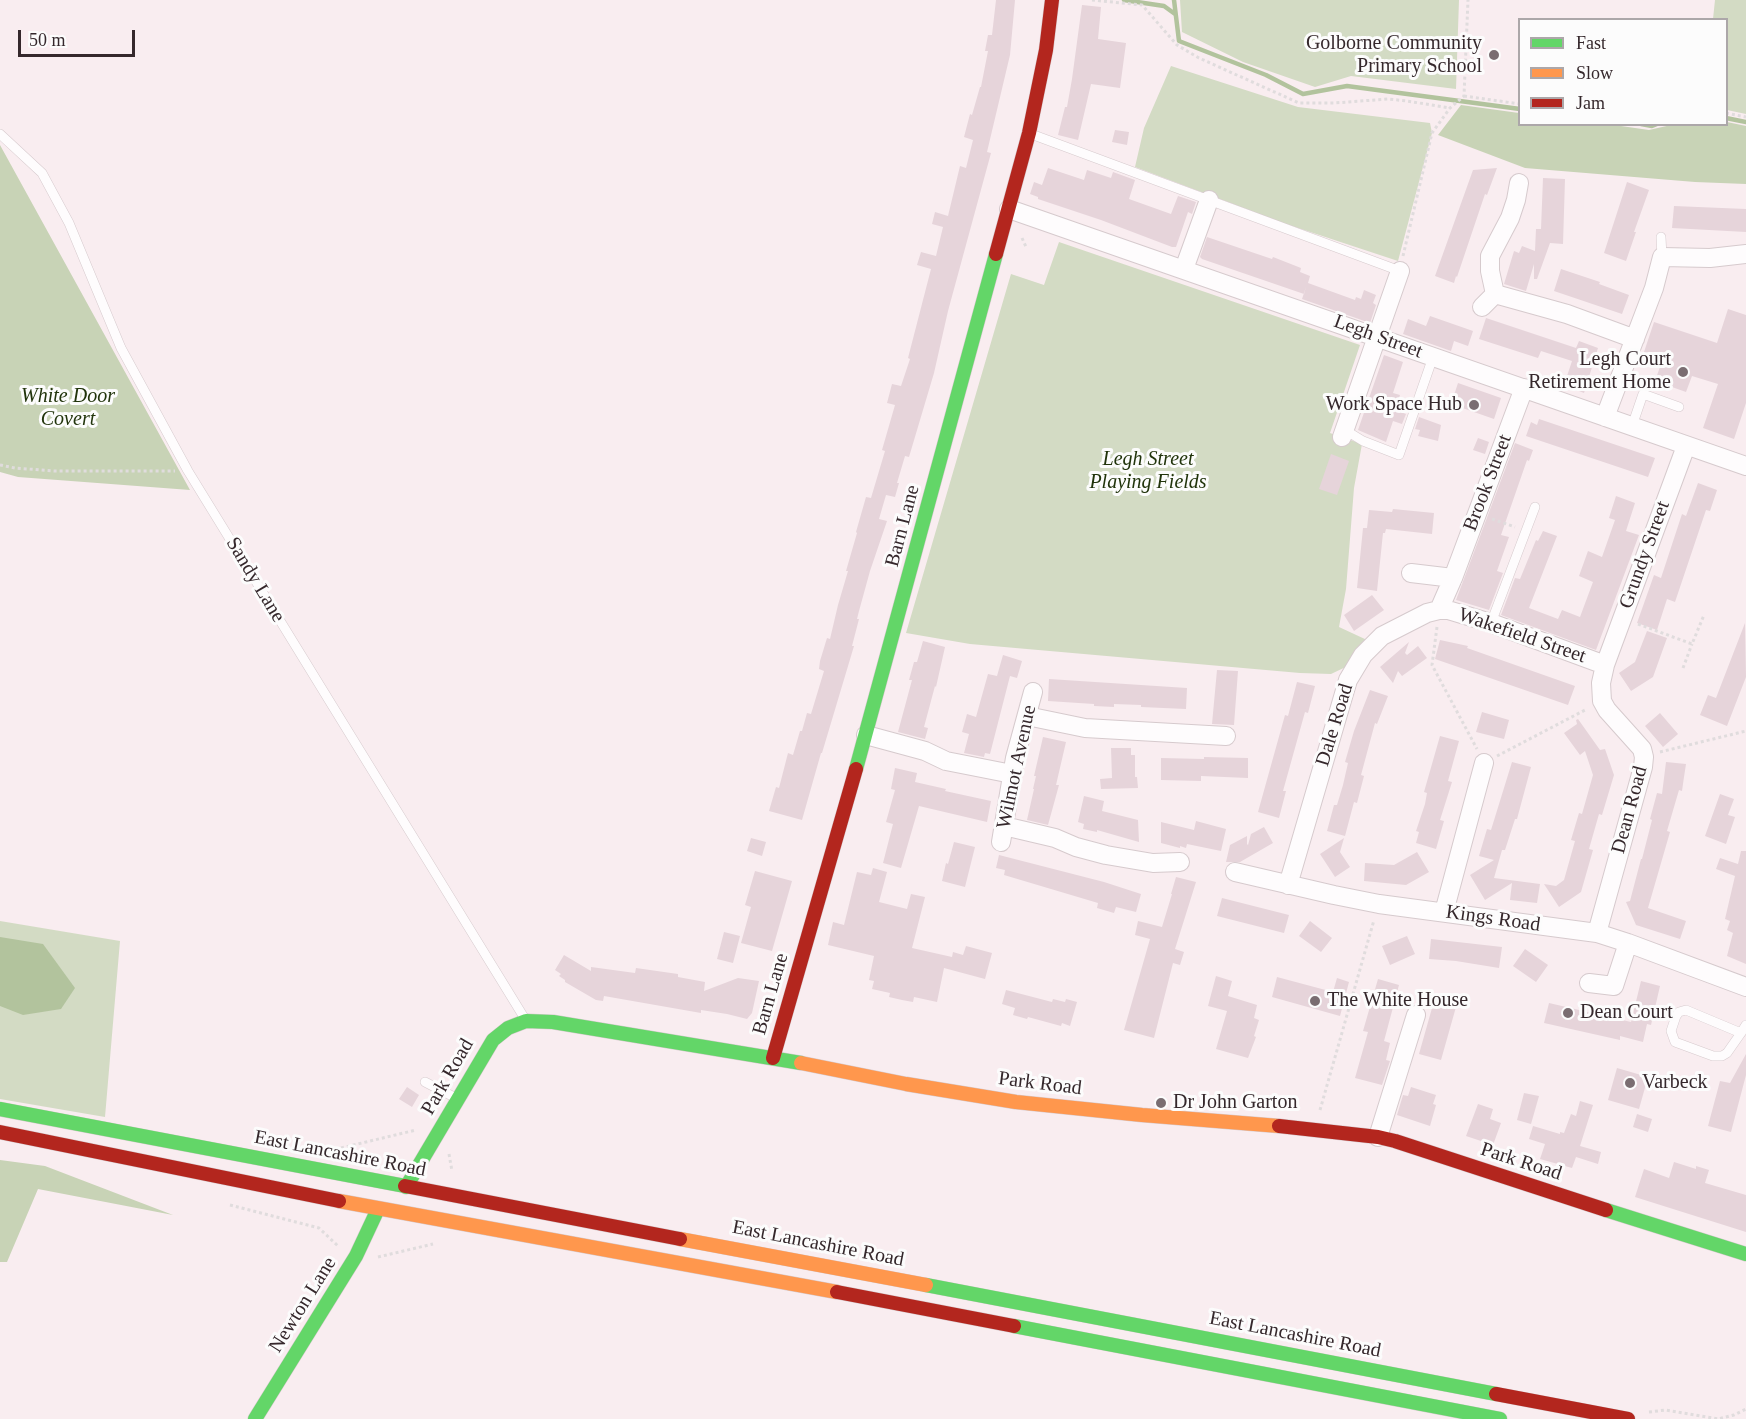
<!DOCTYPE html>
<html>
<head>
<meta charset="utf-8">
<style>
  body { margin:0 }
  #map { position:relative; width:1746px; height:1419px; overflow:hidden; background:#f9edf0; font-family:Georgia,serif }
  canvas { display:block }
  .legend { position:absolute; left:1518px; top:18px; width:210px; height:108px; box-sizing:border-box; background:#fcfcfc; border:2px solid #aca7a9; margin:0; padding:8px 10px; list-style:none; font-size:18px; color:#35282c }
  .legend li { display:flex; align-items:center; gap:12px; height:30px }
  .legend b { width:30px; border:2px solid #aca7a9 }
  .scale { position:absolute; left:18px; top:30px; width:117px; height:27px; box-sizing:border-box; border:3px solid #35282c; border-top:0; padding-left:8px; font-size:18px; line-height:21px; white-space:nowrap; color:#35282c; -webkit-text-stroke:4px #fcfcfc; paint-order:stroke }
</style>
</head>
<body>
<div id="map">
<canvas width="1746" height="1419"></canvas>
<ul class="legend">
<li><b style="height:8px;background:#63d668"></b>Fast</li>
<li><b style="height:8px;background:#ff974d"></b>Slow</li>
<li><b style="height:8px;background:#b3261e"></b>Jam</li>
</ul>
<div class="scale">50 m</div>
</div>
<script>
const c = document.querySelector('canvas').getContext('2d');
c.lineJoin = 'round';
function paint(path, color) { c.fillStyle = color; c.fill(path, 'evenodd'); }
const toPath = rows => new Path2D(rows.map(r => 'M' + r).join(''));
function strokePath(path, color, width, dash) { c.strokeStyle = color; c.lineWidth = width; c.lineCap = dash ? 'butt' : 'round'; c.setLineDash(dash || []); c.stroke(path); }
function drawText(font, color, halo, rows, align = 'center') {
  c.font = font + ' Georgia,serif'; c.lineWidth = 6; c.setLineDash([]); c.textBaseline = 'middle'; c.strokeStyle = halo; c.fillStyle = color; for (const [text, x, y, turn = 0] of rows) {
    c.save(); c.translate(x, y); c.rotate((+turn || 0) * Math.PI / 180); c.textAlign = isNaN(turn) ? turn : align; if (halo) c.strokeText(text, 0, 0); c.fillText(text, 0, 0); c.restore();
  }
}
paint(toPath([
  [1180,0,1459,0,1456,89,1351,76,1315,87,1243,62,1182,32],
  [1715,0,1746,0,1746,114,1727,110,1726,20,1713,19],
  [1171,66,1298,107,1430,123,1432,133,1398,261,1286,224,1135,167,1144,128],
  [1059,242,1360,345,1330,433,1362,444,1354,488,1346,589,1339,627,1367,640,1352,664,1331,674,1300,673,970,644,906,633,1011,274,1044,285],
  [0,921,120,941,105,1117,0,1099]
]), '#d3dbc4');
paint(toPath([
  [1461,105,1519,113,1520,124,1607,124,1649,130,1671,125,1726,124,1727,122,1746,126,1746,184,1695,182,1525,168,1438,135],
  [0,145,190,490,18,477,0,472],
  [0,1160,45,1166,173,1215,38,1189,7,1262,0,1262]
]), '#c8d3b6');
paint(toPath([
  [0,937,43,944,75,988,61,1009,23,1015,0,1006]
]), '#b2c39d');
strokePath(toPath([
  [1124,0,1164,6,1175,14],
  [1174,0,1179,41,1266,75,1303,94,1347,86,1520,109],
  [1726,118,1746,122],
  [1641,124,1652,126,1657,124]
]), '#b2c39d', 4.5);
paint(toPath([
  [996,0,1015,0,1010,55,987,152,991,153,948,311,934,373,909,457,905,456,897,483,899,483,895,497,886,495,879,519,887,521,870,571,859,611,857,619,859,619,852,646,854,646,822,753,821,753,802,820,769,811,776,787,779,788,788,753,793,755,800,731,802,731,807,713,811,714,824,671,819,669,820,661,827,638,830,639,838,605,848,571,846,571,857,533,856,532,866,497,871,498,885,451,882,450,895,405,887,403,892,384,901,386,910,359,908,358,931,269,917,265,921,252,936,256,943,227,932,224,935,212,948,216,960,166,966,168,973,140,964,137,970,114,972,115,980,87,981,87,988,51,985,51,988,35,992,35],
  [1082,5,1101,7,1098,39,1126,43,1120,88,1091,84,1078,140,1058,135,1065,107,1067,107,1072,79],
  [1115,130,1129,132,1127,145,1112,142],
  [1048,168,1084,180,1087,170,1111,178,1113,172,1135,180,1129,199,1171,214,1178,196,1196,202,1192,214,1188,212,1176,247,1172,247,1101,220,1038,199,1038,197,1030,194,1034,182,1042,185],
  [1497,168,1487,195,1485,194,1457,277,1456,276,1454,283,1435,276,1473,170],
  [1543,178,1565,179,1563,244,1550,243,1537,279,1534,279,1534,264,1526,291,1504,284,1514,251,1519,253,1522,246,1535,251,1536,229,1541,229],
  [1627,182,1649,190,1634,232,1636,232,1626,261,1604,253],
  [1674,206,1746,209,1746,232,1672,228],
  [1207,237,1272,259,1273,257,1301,268,1300,272,1310,276,1308,283,1355,300,1356,297,1361,299,1364,290,1376,295,1373,303,1376,305,1370,323,1302,299,1306,287,1304,294,1202,259,1200,257],
  [1561,269,1600,282,1599,284,1629,295,1622,314,1554,291],
  [1728,309,1746,315,1746,403,1734,439,1703,428,1718,384,1692,376,1686,392,1655,381,1661,364,1642,358,1654,322,1717,343],
  [1430,316,1473,331,1468,346,1454,341,1451,351,1403,334,1408,319,1426,326],
  [1486,318,1576,348,1579,341,1598,348,1584,393,1564,385,1572,361,1541,351,1538,358,1479,339],
  [1384,355,1403,362,1393,393,1400,395,1395,410,1406,414,1402,424,1393,421,1386,442,1358,430],
  [1458,383,1501,398,1494,419,1451,404],
  [1419,417,1441,425,1438,441,1418,436,1420,430,1415,429],
  [1539,419,1655,458,1648,477,1526,436,1531,422,1537,425],
  [1478,438,1489,442,1485,454,1473,450],
  [1515,443,1533,450,1529,461,1527,460,1501,535,1509,537,1497,571,1503,573,1489,610,1456,600],
  [1331,454,1349,461,1337,495,1319,489],
  [1698,483,1717,490,1710,511,1706,510,1675,602,1667,599,1657,630,1637,623,1654,575,1661,578,1682,514,1686,516],
  [1616,496,1635,503,1626,531,1639,535,1596,650,1501,615,1515,578,1520,579,1536,540,1538,541,1543,531,1557,536,1529,608,1558,619,1562,610,1580,617,1593,582,1579,576,1588,551,1602,557,1615,520,1609,518],
  [1393,509,1434,513,1432,534,1386,529,1385,533,1383,533,1377,591,1357,588,1363,528,1367,528,1369,510,1392,512],
  [1372,595,1384,610,1354,631,1344,615],
  [1745,623,1746,677,1727,726,1700,715,1708,695,1716,698],
  [1647,631,1667,638,1653,677,1631,691,1619,673,1635,662],
  [1440,640,1468,646,1467,648,1575,686,1568,705,1435,659],
  [923,641,945,647,936,687,935,686,924,727,928,728,925,739,898,732,912,680,909,680,914,662,917,662],
  [1409,642,1405,653,1407,655,1418,646,1427,658,1402,676,1398,671,1393,683,1380,667],
  [1003,655,1022,661,1017,678,1010,676,990,754,985,753,984,757,964,753,969,734,962,732,967,714,976,717,988,674,997,676],
  [1217,670,1238,671,1234,725,1212,724],
  [1049,679,1187,688,1186,709,1141,707,1141,705,1114,704,1114,707,1094,706,1094,704,1048,701],
  [1297,682,1315,686,1308,713,1305,712,1283,791,1286,791,1279,818,1258,812,1285,715,1288,716],
  [1370,690,1388,696,1377,724,1375,723,1361,775,1364,776,1357,803,1354,802,1345,836,1327,831,1334,805,1337,805,1343,785,1348,763,1345,762,1354,731],
  [1482,712,1509,720,1504,739,1476,732],
  [1660,713,1678,734,1663,747,1645,726],
  [1578,719,1600,750,1605,749,1614,775,1602,815,1599,814,1589,849,1593,850,1581,892,1559,907,1544,884,1556,886,1564,880,1575,841,1571,840,1579,813,1582,814,1593,775,1585,751,1580,755,1564,733,1577,724,1576,720],
  [1440,736,1459,741,1448,781,1452,782,1440,820,1444,821,1436,849,1416,843,1419,832,1416,831,1425,804,1427,793,1424,792],
  [1043,737,1066,742,1056,785,1059,785,1048,825,1027,820,1034,789,1033,789,1036,776,1034,776],
  [1111,748,1131,748,1131,755,1135,755,1135,777,1137,777,1138,788,1101,789,1100,779,1112,778],
  [1204,757,1248,758,1248,778,1201,776,1201,781,1161,780,1161,758,1204,759],
  [1512,762,1531,767,1517,819,1515,819,1505,850,1502,850,1494,878,1540,884,1537,903,1510,900,1512,883,1485,900,1470,875,1494,860,1479,856,1487,829,1491,830],
  [1666,762,1686,764,1684,777,1682,791,1679,790,1667,831,1670,832,1648,908,1686,921,1680,939,1636,925,1626,902,1630,901,1641,859,1642,859,1652,820,1650,819,1657,793,1662,794],
  [895,768,917,773,915,782,946,789,945,791,991,801,987,822,919,806,901,868,883,863,893,824,886,822,895,790,891,789],
  [1720,794,1734,799,1728,815,1735,817,1726,844,1705,836],
  [1084,796,1104,801,1102,811,1138,820,1139,842,1097,830,1097,832,1083,829,1084,824,1078,822],
  [1196,821,1226,829,1221,851,1187,844,1186,848,1180,846,1180,848,1161,843,1161,822,1194,830],
  [1264,827,1273,843,1240,862,1226,862,1230,845,1247,836,1247,844,1248,845,1251,834],
  [751,838,766,842,762,856,747,851],
  [1344,838,1340,852,1350,867,1335,877,1320,854],
  [954,842,975,847,965,887,942,881,946,863,948,864],
  [1741,851,1746,851,1746,964,1727,956,1733,933,1727,930,1730,921,1725,919,1735,876,1716,869,1720,858,1738,864],
  [1417,852,1429,872,1406,885,1364,881,1365,863,1394,865],
  [999,855,1104,882,1141,894,1136,912,1116,907,1114,913,1097,908,1098,903,1004,875,1005,870,996,868],
  [873,868,887,872,879,902,907,909,911,894,925,897,912,948,952,957,953,952,963,955,966,946,992,953,985,979,944,968,937,1002,914,997,913,1002,902,1000,889,997,890,993,872,989,874,981,869,980,874,956,828,945,833,922,844,925,857,872,871,875],
  [755,871,792,881,772,951,741,943,751,907,745,905],
  [1176,877,1196,882,1175,949,1184,952,1180,965,1173,963,1154,1038,1124,1030,1150,939,1135,935,1138,921,1162,927,1172,894,1171,894],
  [1222,898,1289,915,1284,933,1217,916],
  [1310,921,1332,938,1321,952,1299,936],
  [724,932,740,936,733,963,717,959],
  [1407,936,1415,954,1390,965,1382,946],
  [1431,939,1502,947,1499,968,1456,961,1429,959],
  [1525,949,1548,965,1536,982,1513,966],
  [564,955,591,971,591,967,635,973,636,968,678,974,678,977,705,982,704,991,738,978,759,981,752,1013,747,1019,727,1014,701,1010,701,1013,604,996,603,1001,596,1000,565,982,565,980,559,976,561,974,555,970],
  [1216,976,1232,981,1228,996,1257,1005,1254,1018,1259,1020,1254,1036,1256,1037,1248,1058,1216,1049,1227,1011,1208,1006],
  [1277,977,1333,992,1337,978,1349,982,1340,1016,1272,997],
  [1378,979,1399,985,1384,1041,1390,1043,1386,1060,1390,1061,1382,1085,1355,1078,1368,1032,1363,1031],
  [1641,981,1660,986,1651,1025,1647,1024,1643,1042,1620,1036,1620,1040,1544,1023,1549,1003,1631,1022],
  [1006,990,1052,1002,1053,999,1065,1002,1066,999,1077,1002,1070,1026,1062,1023,1061,1026,1028,1017,1027,1019,1013,1015,1015,1008,1002,1004],
  [1434,1001,1456,1007,1441,1060,1419,1054],
  [1746,1054,1746,1075,1731,1132,1708,1126,1720,1081,1730,1083],
  [1617,1068,1648,1077,1639,1109,1608,1100],
  [407,1087,419,1095,412,1107,399,1099],
  [1411,1087,1436,1095,1433,1104,1436,1105,1430,1126,1397,1115,1403,1095,1408,1096],
  [1524,1093,1539,1096,1531,1124,1517,1120],
  [1580,1101,1593,1105,1580,1146,1601,1152,1598,1164,1576,1157,1572,1168,1540,1159,1545,1144,1529,1139,1533,1126,1560,1134,1560,1132,1564,1133,1571,1114,1576,1116],
  [1478,1104,1493,1109,1490,1119,1501,1123,1493,1145,1466,1136],
  [1637,1114,1652,1119,1648,1132,1633,1127],
  [1674,1162,1696,1169,1696,1166,1709,1170,1705,1183,1746,1195,1746,1232,1635,1197,1644,1169,1669,1178]
]), '#e6d4da');
const lane = toPath([
  [0,134,42,173,69,223,121,348,188,471,525,1019],
  [1031,134,1400,271],
  [1661,237,1662,257],
  [1632,426,1643,394,1679,407],
  [1345,430,1363,441,1399,455,1433,357],
  [1491,623,1535,507],
  [1741,1033,1686,1010,1679,1012,1676,1016,1671,1031,1675,1042,1713,1056,1722,1056,1727,1053,1741,1033,1746,1025],
  [425,1082,456,1098]
]);
const street = toPath([
  [1519,183,1516,200,1510,218,1490,256,1490,271,1495,294,1567,314,1635,339],
  [1009,209,1746,466],
  [1184,269,1209,200],
  [1482,307,1495,294],
  [1605,417,1654,288,1662,257,1710,258,1746,254],
  [1342,437,1400,271],
  [1411,573,1453,578],
  [1439,610,1453,578,1524,388],
  [1027,716,1085,728,1226,736],
  [866,735,925,751,946,761,1012,774],
  [1004,826,1055,838,1076,847,1106,855,1153,863,1180,862],
  [1001,842,1015,758,1033,692],
  [1235,872,1334,895,1379,904,1597,933,1628,943,1746,987],
  [1288,885,1348,680,1363,655,1382,636,1427,613,1439,610,1448,610,1491,623,1605,665],
  [1444,912,1484,763],
  [1597,933,1643,767,1644,757,1642,749,1607,710,1602,701,1601,683,1605,665,1686,446],
  [1589,983,1614,986,1628,943],
  [1378,1137,1416,1015]
]);
const fast = toPath([
  [856,769,996,254],
  [0,1109,405,1186],
  [406,1187,493,1040,508,1028,526,1021,553,1022,801,1063],
  [1606,1210,1746,1254],
  [926,1285,1496,1394],
  [1014,1326,1500,1419],
  [255,1419,356,1256,378,1209]
]);
const slow = toPath([
  [801,1063,906,1084,1016,1102,1142,1115,1279,1126],
  [339,1201,837,1292],
  [680,1239,926,1285]
]);
const jam = toPath([
  [996,254,1029,133,1046,50,1052,0],
  [773,1058,856,769],
  [1279,1126,1378,1137,1395,1141,1606,1210],
  [0,1132,339,1201],
  [405,1186,680,1239],
  [837,1292,1014,1326],
  [1496,1394,1628,1419]
]);
strokePath(lane, '#d6cacd', 10);
strokePath(street, '#d6cacd', 20);
strokePath(fast, '#d6cacd', 15);
strokePath(slow, '#d6cacd', 15);
strokePath(jam, '#d6cacd', 15);
strokePath(toPath([
  [1092,0,1142,5,1177,45,1199,58,1299,103,1334,103,1388,99,1407,101,1450,108],
  [1464,96,1520,104],
  [1726,113,1746,117],
  [1022,238,1026,247],
  [1403,256,1432,133,1450,108,1464,96,1468,0],
  [0,465,15,468,54,471,175,471],
  [1492,519,1515,527],
  [1638,624,1692,644,1704,615],
  [1437,627,1432,665,1477,749],
  [1683,668,1692,644],
  [1660,752,1746,731],
  [1497,756,1587,709],
  [1320,1110,1374,920],
  [341,1148,416,1130],
  [449,1154,452,1171],
  [230,1205,319,1228,339,1247],
  [378,1257,433,1244],
  [1649,1412,1666,1410,1718,1419,1734,1415,1746,1409]
]), '#e0dcdd', 3, [3, 3]);
strokePath(lane, '#fefcfd', 9);
strokePath(street, '#fefcfd', 18);
strokePath(fast, '#63d668', 14);
strokePath(slow, '#ff974d', 14);
strokePath(jam, '#b3261e', 14);
for (const [x, y, r, color] of [
  [1494,55,6,"#7a6d71"],
  [1683,372,6,"#7a6d71"],
  [1474,405,6,"#7a6d71"],
  [1315,1001,6,"#7a6d71"],
  [1568,1013,6,"#7a6d71"],
  [1630,1083,6,"#7a6d71"],
  [1161,1103,6,"#7a6d71"]
]) { const dot = new Path2D(); dot.arc(x, y, r, 0, 2 * Math.PI); c.fillStyle = color; c.fill(dot); strokePath(dot, '#fcfcfc', 2); }
drawText('20px', '#35282c', '#fcfcfc', [
  ["Golborne Community",1482,44,"right"],
  ["Primary School",1482,67,"right"],
  ["Legh Court",1671,360,"right"],
  ["Retirement Home",1671,383,"right"],
  ["Work Space Hub",1462,405,"right"],
  ["The White House",1327,1001],
  ["Dean Court",1580,1013],
  ["Varbeck",1642,1083],
  ["Dr John Garton",1173,1103]
], 'left');
drawText('20px', '#35282c', '#fcfcfc', [
  ["Legh Street",1378,337,20],
  ["Brook Street",1488,483,-69],
  ["Barn Lane",903,526,-75],
  ["Grundy Street",1645,555,-70],
  ["Sandy Lane",255,580,59],
  ["Wakefield Street",1522,636,19],
  ["Dale Road",1335,725,-73],
  ["Wilmot Avenue",1017,767,-78],
  ["Dean Road",1630,810,-75],
  ["Kings Road",1493,919,8],
  ["Barn Lane",771,994,-74],
  ["Park Road",448,1077,-60],
  ["Park Road",1040,1084,7],
  ["East Lancashire Road",340,1154,11],
  ["Park Road",1521,1162,18],
  ["East Lancashire Road",818,1244,11],
  ["Newton Lane",303,1305,-58],
  ["East Lancashire Road",1295,1335,11]
]);
drawText('italic 20px', '#21340b', '#fcfcfc', [
  ["White Door",68,397],
  ["Covert",68,420],
  ["Legh Street",1148,460],
  ["Playing Fields",1148,483]
]);
</script>
</body>
</html>
